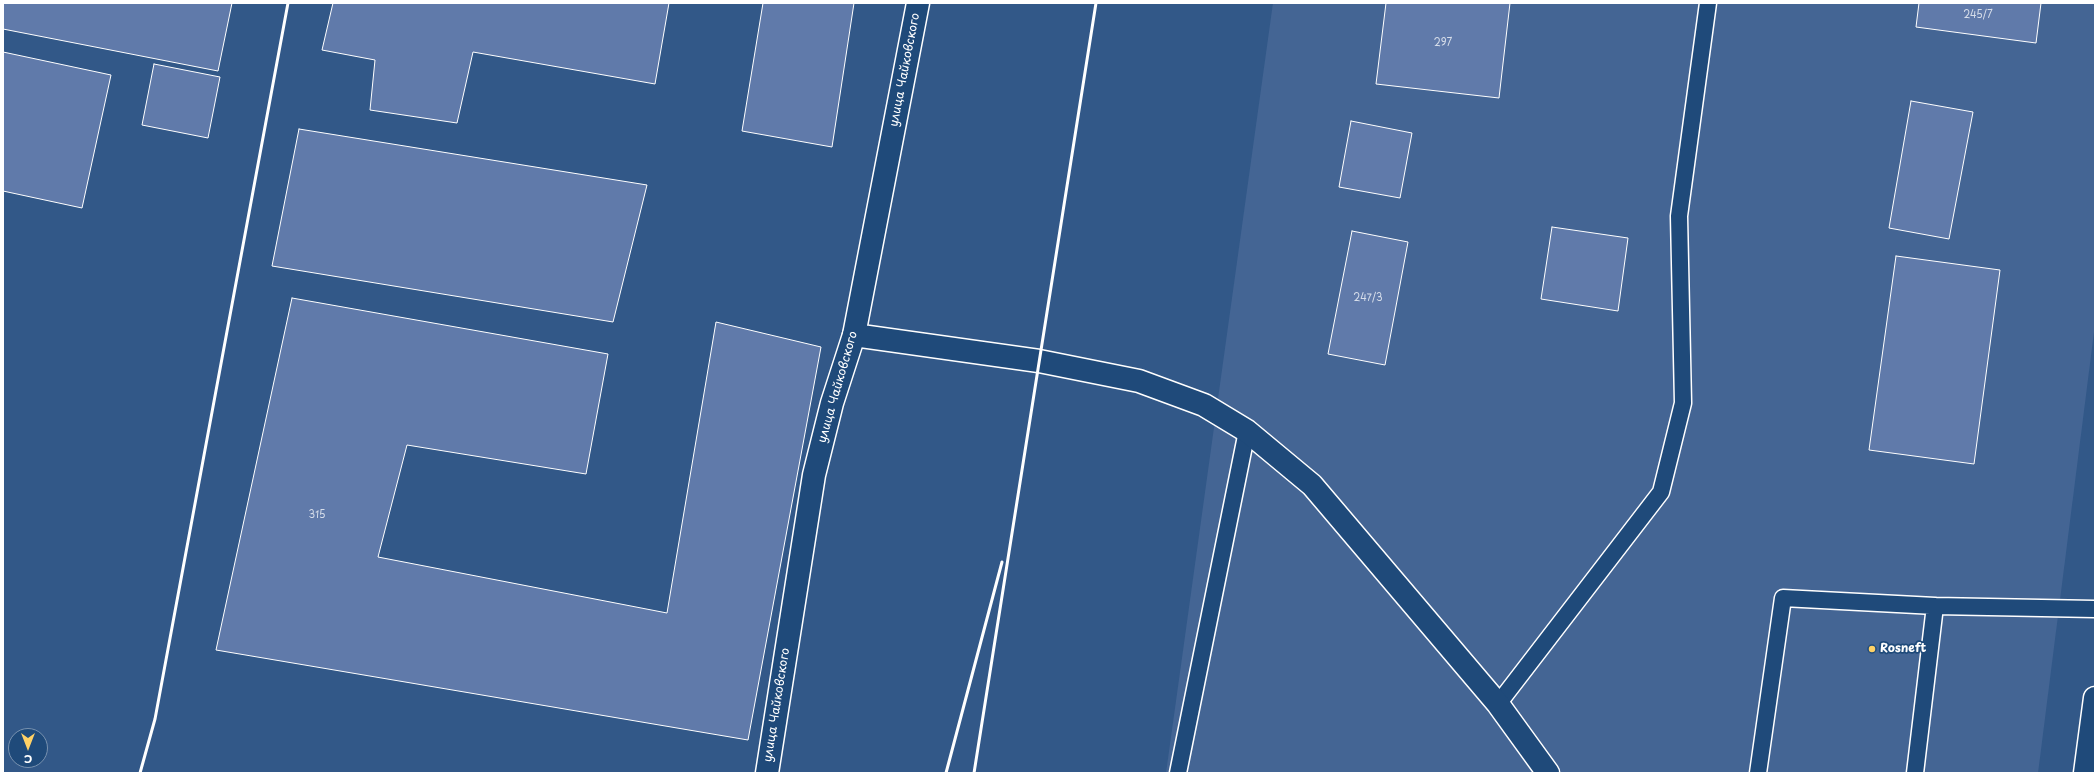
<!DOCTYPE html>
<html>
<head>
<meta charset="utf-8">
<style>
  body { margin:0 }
  #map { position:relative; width:2098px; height:776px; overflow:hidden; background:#325888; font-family:"Playpen Sans",sans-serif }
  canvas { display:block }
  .frame { position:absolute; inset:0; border:4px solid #fff; pointer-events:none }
  .north { position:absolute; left:8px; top:728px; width:40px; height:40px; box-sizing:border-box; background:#1f4a7a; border:1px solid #7992af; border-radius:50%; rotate:180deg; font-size:11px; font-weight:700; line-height:16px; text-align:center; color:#fff }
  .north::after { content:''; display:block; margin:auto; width:14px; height:18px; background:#ffd166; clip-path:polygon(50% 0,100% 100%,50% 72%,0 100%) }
</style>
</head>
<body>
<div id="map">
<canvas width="2098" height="776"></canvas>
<div class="frame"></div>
<div class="north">С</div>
</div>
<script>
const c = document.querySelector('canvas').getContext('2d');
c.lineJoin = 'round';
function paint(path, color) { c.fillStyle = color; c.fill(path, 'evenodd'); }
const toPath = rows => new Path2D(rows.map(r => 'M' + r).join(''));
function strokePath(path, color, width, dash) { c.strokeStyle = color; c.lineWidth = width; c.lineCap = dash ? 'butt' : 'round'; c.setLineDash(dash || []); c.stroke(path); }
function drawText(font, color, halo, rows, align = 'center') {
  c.font = font + ' "Playpen Sans",sans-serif'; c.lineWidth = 3.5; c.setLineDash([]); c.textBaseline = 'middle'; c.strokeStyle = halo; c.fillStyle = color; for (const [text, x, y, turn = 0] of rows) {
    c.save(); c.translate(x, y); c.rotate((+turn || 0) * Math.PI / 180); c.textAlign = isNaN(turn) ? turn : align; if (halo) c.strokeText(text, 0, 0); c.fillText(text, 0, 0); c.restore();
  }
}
paint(toPath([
  [1273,3,2095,3,2095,324,2038,773,1166,773]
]), '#446594');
const building = toPath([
  [3,3,232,3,218,71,3,29,3,3],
  [333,3,669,3,655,84,473,52,457,123,370,110,375,60,322,50,333,3],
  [763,3,854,3,832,147,742,131,763,3],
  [1386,3,1510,3,1499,98,1376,84,1386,3],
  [1919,3,2041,3,2036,43,1916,27,1919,3],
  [3,52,111,75,82,208,3,191,3,52],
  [154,64,220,77,208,138,142,125,154,64],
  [1911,101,1973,112,1949,239,1889,228,1911,101],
  [1351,121,1412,133,1400,198,1339,187,1351,121],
  [299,129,647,185,613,322,272,266,299,129],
  [1552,227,1628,238,1618,311,1541,299,1552,227],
  [1352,231,1408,242,1385,365,1328,354,1352,231],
  [1896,256,2000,270,1974,464,1869,450,1896,256],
  [292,298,608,354,586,474,407,445,378,557,667,613,716,322,821,347,748,740,216,650,292,298]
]);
paint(building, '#607aaa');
strokePath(building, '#fff', 1);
const lane = toPath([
  [1498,704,1661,492,1683,403,1679,216,1708,3],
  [1178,773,1247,431],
  [1758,773,1783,598,1935,606,2095,609],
  [1915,773,1935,606]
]);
const street = toPath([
  [767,773,814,475,832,403,854,335]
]);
const secondary = toPath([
  [918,3,854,335,1039,361,1139,381,1204,405,1247,431,1312,485,1498,704,1548,773],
  [2085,773,2095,698]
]);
strokePath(lane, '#fff', 19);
strokePath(street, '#fff', 25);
strokePath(secondary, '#fff', 25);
strokePath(lane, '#1f4a7a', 16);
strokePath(street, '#1f4a7a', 22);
strokePath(secondary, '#1f4a7a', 22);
strokePath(toPath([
  [140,773,155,719,288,3],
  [946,773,1002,562],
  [974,773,1096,3]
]), '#fff', 3);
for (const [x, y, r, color] of [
  [1872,649,4,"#ffd166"]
]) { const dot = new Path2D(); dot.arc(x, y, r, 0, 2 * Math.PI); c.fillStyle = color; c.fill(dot); strokePath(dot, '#1f4a7a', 1.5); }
drawText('10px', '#d7deea', null, [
  ["245/7",1978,15],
  ["297",1443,43],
  ["247/3",1368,298],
  ["315",317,515]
]);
drawText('12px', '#fff', '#1f4a7a', [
  ["улица Чайковского",905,70,-79],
  ["улица Чайковского",838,387,-74],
  ["улица Чайковского",777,705,-81]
]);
drawText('bold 12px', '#fff', '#1f4a7a', [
  ["Rosneft",1880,649]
], 'left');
</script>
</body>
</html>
